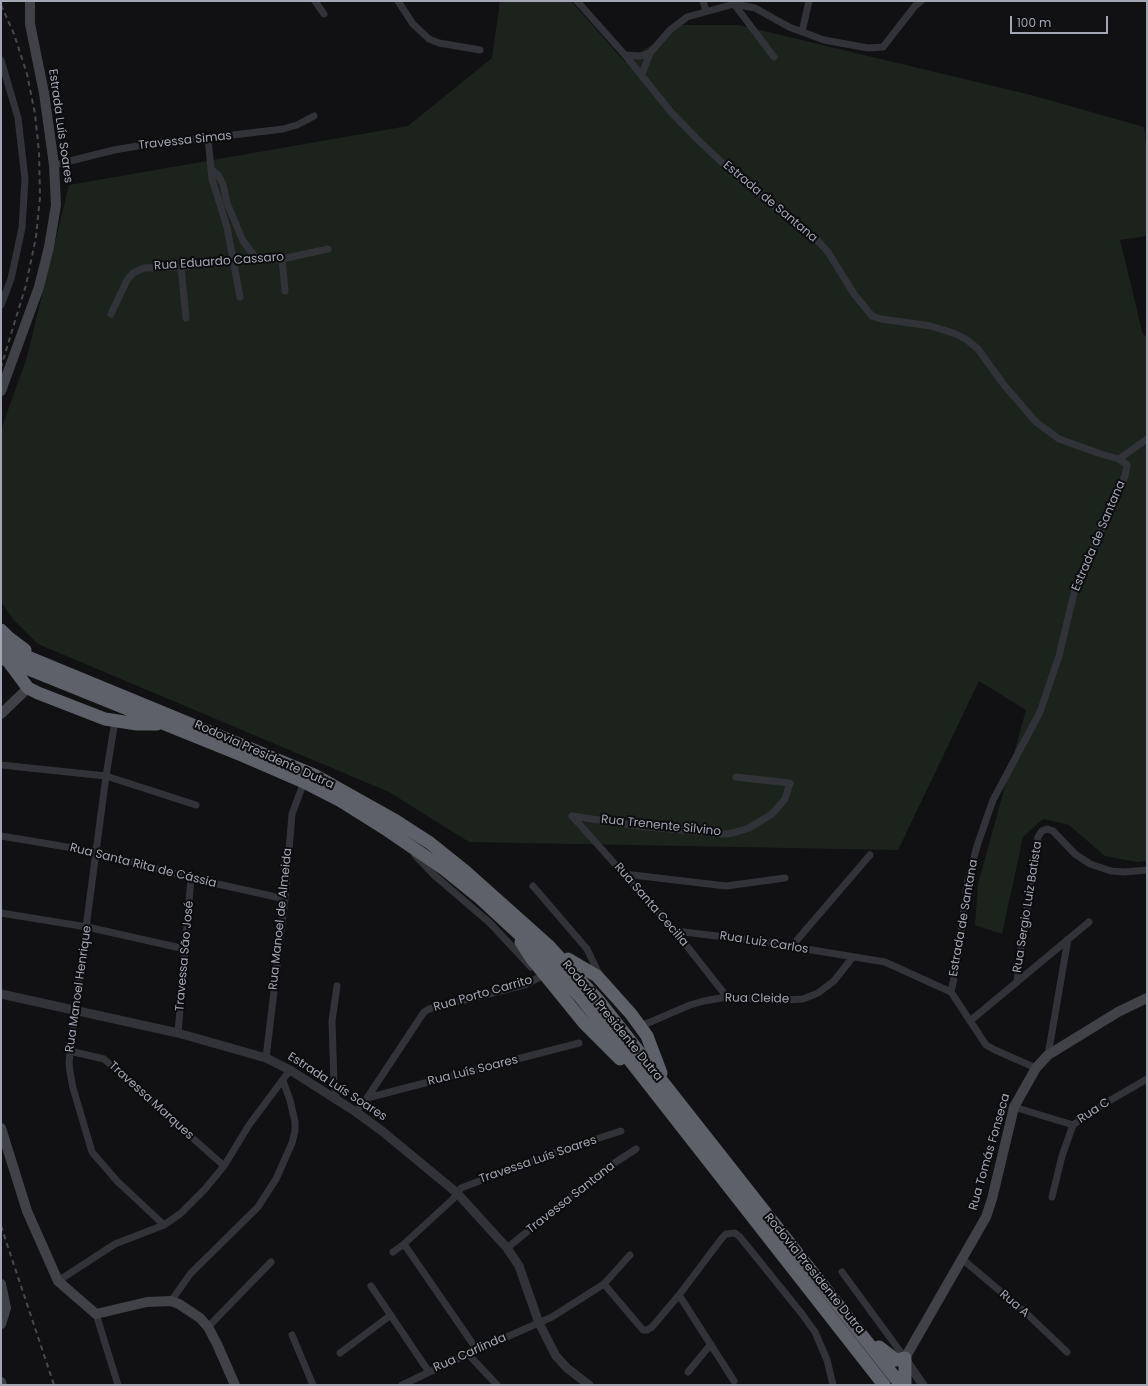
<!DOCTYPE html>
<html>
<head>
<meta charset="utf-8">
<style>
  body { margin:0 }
  #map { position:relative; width:1148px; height:1386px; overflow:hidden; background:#111113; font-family:Poppins,sans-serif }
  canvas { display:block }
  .frame { position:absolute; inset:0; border:2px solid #a3a7b4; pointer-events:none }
  .scale { position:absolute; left:1010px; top:16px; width:98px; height:18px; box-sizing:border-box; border:2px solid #a3a7b4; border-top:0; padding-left:5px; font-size:12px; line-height:14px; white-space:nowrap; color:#a3a7b4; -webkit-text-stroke:3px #0c0c0e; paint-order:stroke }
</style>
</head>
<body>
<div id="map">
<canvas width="1148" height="1386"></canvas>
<div class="frame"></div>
<div class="scale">100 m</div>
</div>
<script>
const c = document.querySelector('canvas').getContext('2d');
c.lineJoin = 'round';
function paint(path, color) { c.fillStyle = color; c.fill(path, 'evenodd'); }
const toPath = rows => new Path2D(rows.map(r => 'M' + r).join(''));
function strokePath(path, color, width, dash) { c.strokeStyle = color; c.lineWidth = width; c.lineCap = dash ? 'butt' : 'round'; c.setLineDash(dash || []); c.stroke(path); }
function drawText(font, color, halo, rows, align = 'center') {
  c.font = font + ' Poppins,sans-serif'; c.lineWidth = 4; c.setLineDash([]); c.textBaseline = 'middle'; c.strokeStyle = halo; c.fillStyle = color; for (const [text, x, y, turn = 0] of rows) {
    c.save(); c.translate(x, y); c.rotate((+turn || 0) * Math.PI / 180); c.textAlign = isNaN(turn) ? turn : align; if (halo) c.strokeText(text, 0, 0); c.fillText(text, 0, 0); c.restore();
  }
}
paint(toPath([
  [500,1,571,1,625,62,682,25,739,25,1031,95,1144,127,1147,151,1147,236,1120,240,1143,335,1147,336,1147,861,1137,862,1105,856,1069,825,1043,819,1023,837,1002,934,975,925,978,884,1026,710,979,681,898,850,469,842,389,792,38,644,13,619,1,602,1,430,27,357,69,185,408,126,492,58]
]), '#1c231d');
strokePath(toPath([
  [315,1,324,14],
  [398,1,413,24,429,39,439,43,480,50],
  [577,1,625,55,671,112,698,140,732,172,816,239,828,252,854,294,872,316,881,319,931,326,956,334,967,340,978,349,1004,385,1036,422,1059,439,1101,454,1119,459,1127,465,1125,476,1075,589,1059,656,1040,712,993,800,977,846,967,884,957,964,951,992],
  [703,1,706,11],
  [734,4,774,57],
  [802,32,809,1],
  [625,55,640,56,650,53,670,30,687,17,734,4,755,8,789,27,824,40,868,48,883,47,915,6,921,1],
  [1,60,18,118,25,179,22,228,11,279,1,305],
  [642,74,650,53],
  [208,138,212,179,227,227,240,297],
  [54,165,114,150,161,142,208,138,283,129,297,125,314,116],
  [211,169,218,175,223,184,227,203,243,241,256,258],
  [282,259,285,291],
  [181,267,186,318],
  [111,314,127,280,133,273,144,268,181,267,232,260,282,259,328,249],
  [1119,459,1147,439],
  [115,721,106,776,75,1011,69,1062,70,1072,73,1088,92,1152,117,1181,164,1225],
  [1,765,106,776,196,805],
  [572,816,638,826,723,834,733,833,749,828,772,814,785,799,790,783,736,777],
  [572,816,675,931,727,997],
  [1,836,97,852,191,878,285,899],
  [415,855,434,875,490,923,531,967],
  [624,874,726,886,785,878],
  [533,886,587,949,600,976],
  [1,913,87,927,185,949],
  [675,931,751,940,885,962,951,992],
  [791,947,870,855],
  [1017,982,1023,928,1029,900,1035,850,1038,837,1042,831,1047,829,1053,831,1075,854,1090,864,1111,871,1125,872,1147,870],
  [951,992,986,1045,995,1050,1036,1068],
  [970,1021,1089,922],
  [641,1026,690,1005,704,1001,727,997,785,1000,803,999,818,993,834,981,852,958],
  [178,1033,191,878],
  [70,1051,104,1059,224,1166],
  [1048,1055,1068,939],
  [266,1058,285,899,292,814,304,782],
  [367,1098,579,1043],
  [337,1099,334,1084,332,1021,337,986],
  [1014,1107,1073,1125,1097,1108,1147,1079],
  [356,1112,367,1098,424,1012,429,1009,524,985,542,976],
  [1052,1197,1062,1156,1073,1125],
  [404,1244,477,1350],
  [507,1248,602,1171,636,1149],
  [393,1252,404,1244,453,1199,461,1188,559,1151,621,1131],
  [961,1258,1026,1313,1067,1352],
  [842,1272,905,1358],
  [58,1281,115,1244,164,1225,180,1214,205,1189,224,1166,249,1125,290,1070],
  [604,1284,643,1330,647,1330,652,1327,679,1295,722,1238,726,1234,735,1233,740,1237,802,1314,815,1332,827,1360,833,1385],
  [371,1286,429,1372],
  [679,1295,734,1381],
  [171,1301,191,1273,258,1207,276,1179,292,1143,295,1131,295,1122,290,1100,283,1081],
  [96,1314,118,1385],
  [208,1327,271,1262],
  [292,1335,313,1385],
  [340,1353,391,1315],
  [468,1354,497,1385],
  [688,1372,711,1344],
  [402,1385,468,1354,552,1317,604,1284,630,1255]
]), '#323338', 7);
strokePath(toPath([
  [1,994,178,1033,266,1058,290,1070,356,1112,382,1131,457,1193,507,1248,519,1266,539,1323,556,1356,567,1368,589,1385],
  [905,1359,923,1385]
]), '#323338', 9);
strokePath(toPath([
  [1,391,39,287,49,247,56,205,54,165,44,93,30,24,30,1],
  [1,714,28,688],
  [1,1128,27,1211,58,1281,96,1314,147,1302,171,1301,179,1304,200,1318,208,1327,217,1344,235,1385],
  [1,1284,6,1308,1,1324],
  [905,1358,986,1217,992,1199,1014,1107,1036,1068,1048,1055,1118,1012,1147,998],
  [1,1382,2,1385]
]), '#404248', 10);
strokePath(toPath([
  [1,630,9,638,25,650],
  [1,646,314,775,396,821,430,843,465,871,549,946,599,1001,901,1385],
  [1,658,244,756,304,782,341,801,384,828,444,869,480,898,546,959,581,998,884,1385],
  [8,661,28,688,38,693,105,719,137,724,157,724],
  [521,942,532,959,584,1023,620,1059],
  [568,959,597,976,631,1014,647,1036,661,1073],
  [879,1347,896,1360,905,1358,905,1385]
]), '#5e6169', 13);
strokePath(toPath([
  [1,5,14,34,27,74,35,114,39,152,40,197,36,237,26,285,1,367],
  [1,1226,54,1385]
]), '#47494f', 2, [5, 4]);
drawText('12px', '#a3a7b4', '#0c0c0e', [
  ["Estrada Luís Soares",60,126,82],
  ["Travessa Simas",185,141,-6],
  ["Estrada de Santana",770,202,40],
  ["Rua Eduardo Cassaro",219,262,-4],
  ["Estrada de Santana",1099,536,-67],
  ["Rodovia Presidente Dutra",264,755,24],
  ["Rua Trenente Silvino",661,826,6],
  ["Rua Santa Rita de Cássia",143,866,14],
  ["Rua Santa Cecilia",651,905,49],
  ["Rua Sergio Luiz Batista",1028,907,-81],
  ["Estrada de Santana",964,918,-80],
  ["Rua Manoel de Almeida",281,919,-84],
  ["Rua Luiz Carlos",764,943,9],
  ["Travessa São José",185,956,-85],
  ["Rua Manoel Henrique",79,989,-82],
  ["Rua Porto Carrito",483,994,-16],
  ["Rua Cleide",757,999,1],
  ["Rodovia Presidente Dutra",612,1021,51],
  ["Rua Luís Soares",473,1071,-14],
  ["Estrada Luís Soares",337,1087,33],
  ["Travessa Marques",151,1101,42],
  ["Rua C",1094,1111,-33],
  ["Rua Tomás Fonseca",990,1152,-74],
  ["Travessa Luís Soares",538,1160,-19],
  ["Travessa Santana",571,1198,-38],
  ["Rodovia Presidente Dutra",814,1274,51],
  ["Rua A",1014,1304,40],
  ["Rua Carlinda",470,1353,-24]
]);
</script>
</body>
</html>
